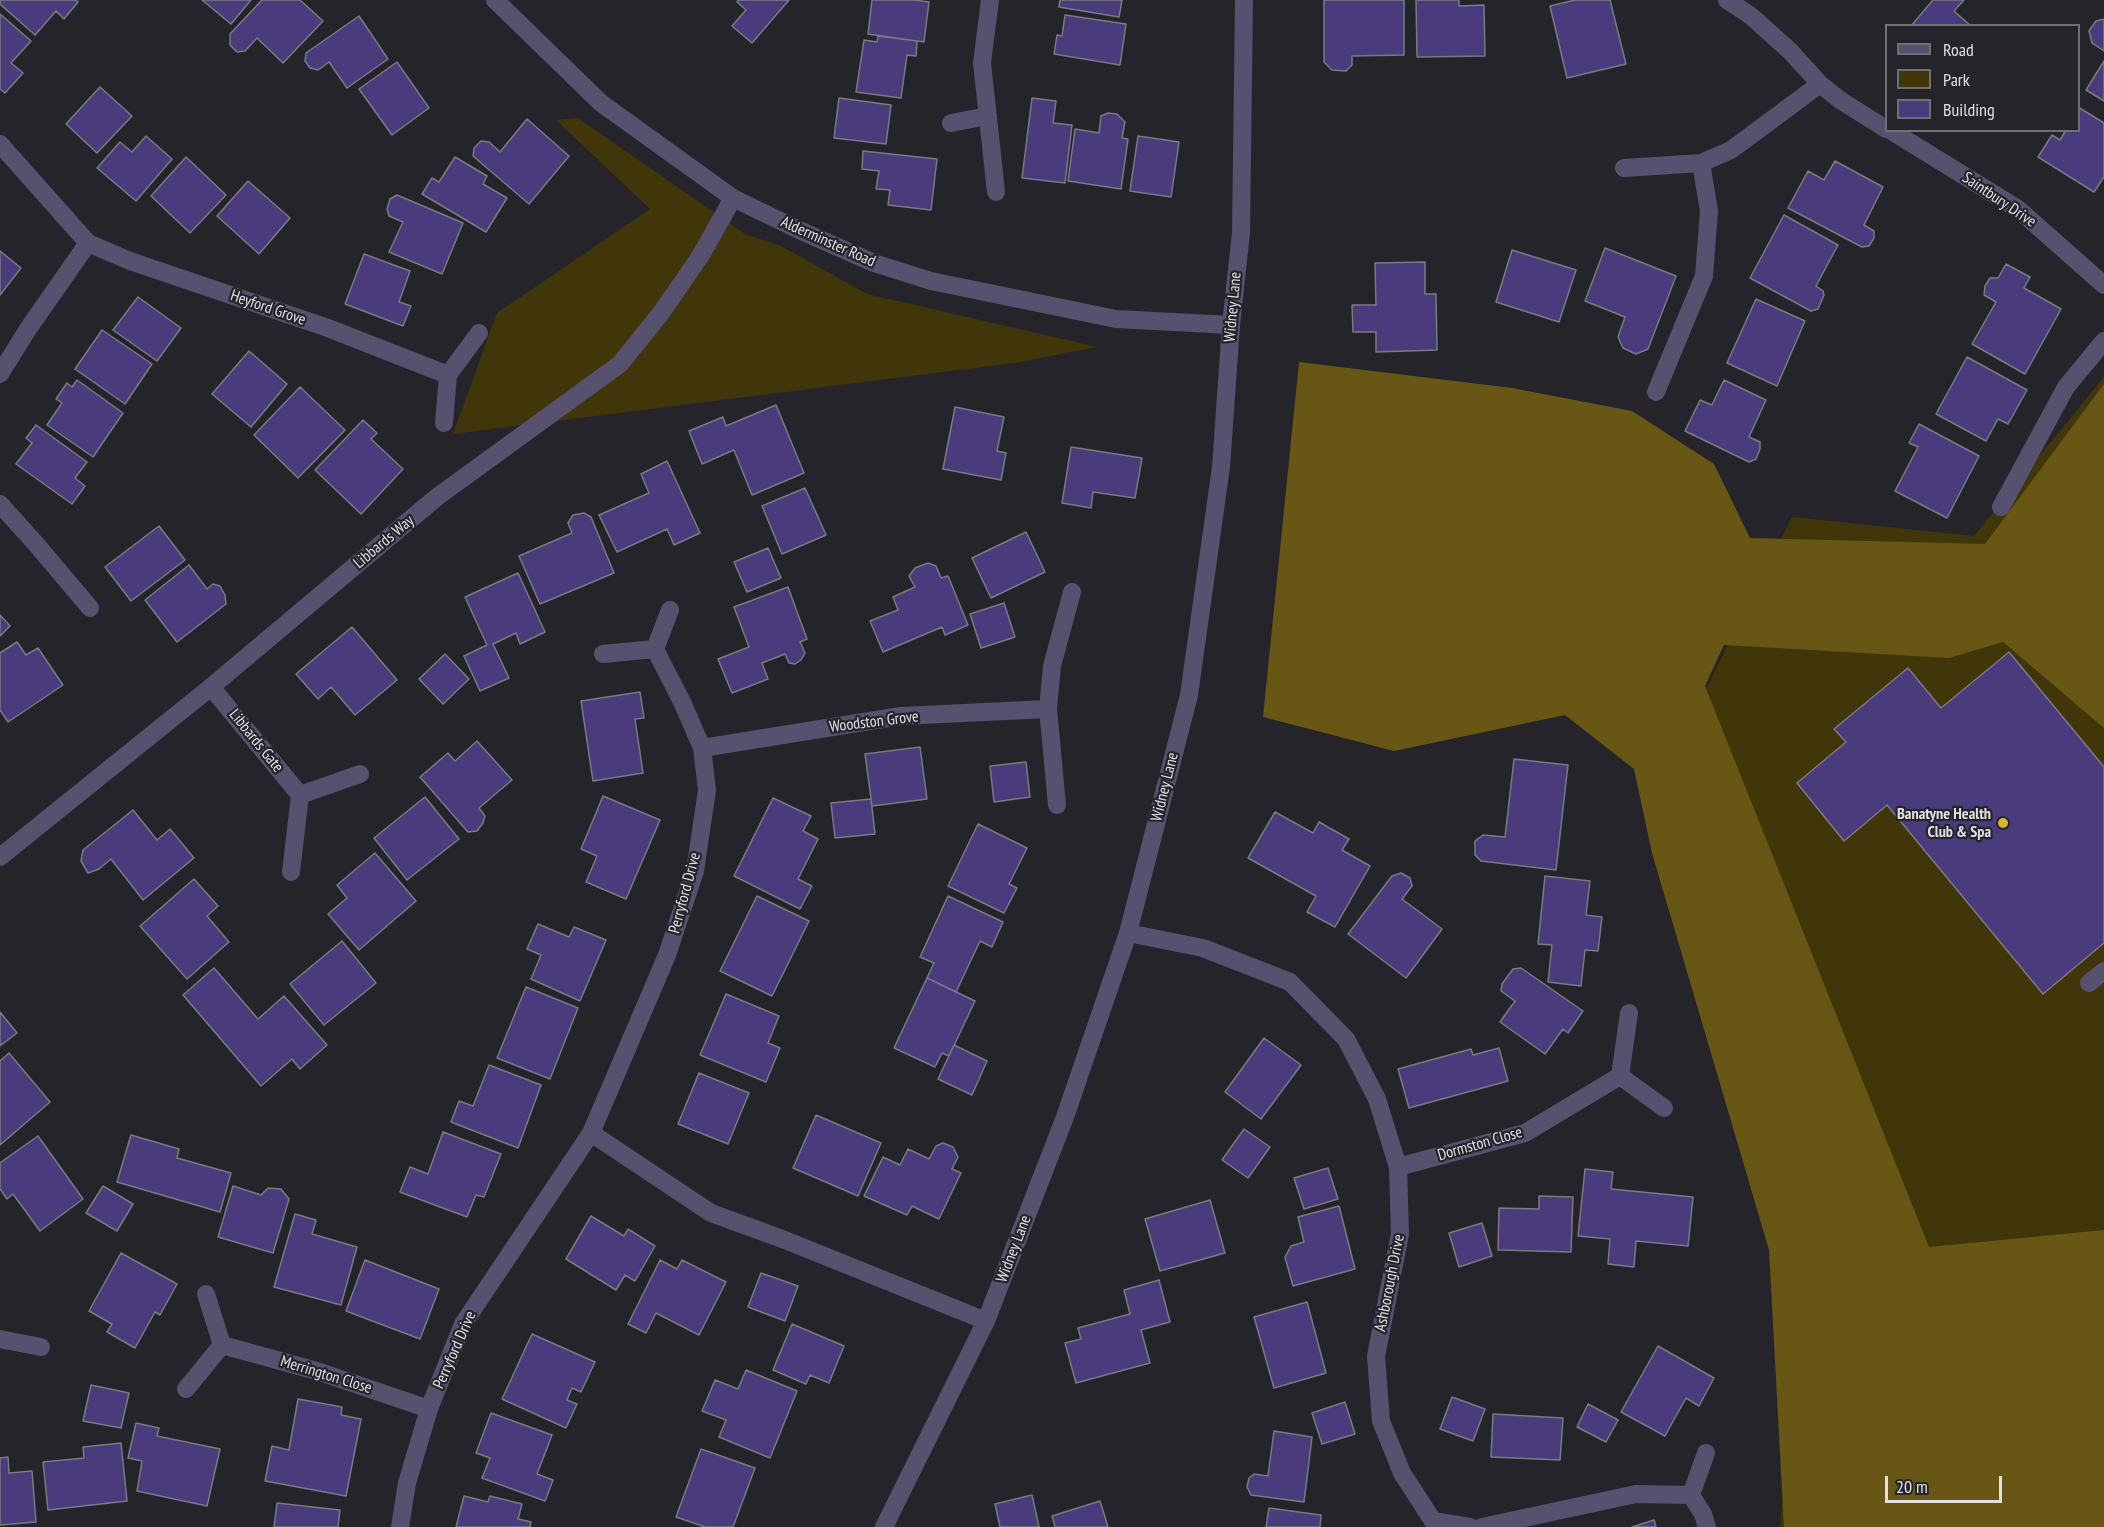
<!DOCTYPE html>
<html>
<head>
<meta charset="utf-8">
<style>
  body { margin:0 }
  #map { position:relative; width:2104px; height:1527px; overflow:hidden; background:#25242a; font-family:"PT Sans Narrow",sans-serif }
  canvas { display:block }
  .legend { position:absolute; left:1885px; top:24px; width:195px; height:108px; box-sizing:border-box; background:#25242a; border:2px solid #706f74; margin:0; padding:8px 10px; list-style:none; font-size:18px; color:#e0dfe3 }
  .legend li { display:flex; align-items:center; gap:12px; height:30px }
  .legend b { width:30px; border:2px solid #706f74 }
  .scale { position:absolute; left:1885px; top:1476px; width:117px; height:27px; box-sizing:border-box; border:3px solid #e0dfe3; border-top:0; padding-left:8px; font-size:18px; line-height:21px; white-space:nowrap; color:#e0dfe3; -webkit-text-stroke:4px #25242a; paint-order:stroke }
</style>
</head>
<body>
<div id="map">
<canvas width="2104" height="1527"></canvas>
<ul class="legend">
<li><b style="height:8px;background:#56516e"></b>Road</li>
<li><b style="height:16px;background:#41360a"></b>Park</li>
<li><b style="height:16px;background:#4a3b7c"></b>Building</li>
</ul>
<div class="scale">20 m</div>
</div>
<script>
const c = document.querySelector('canvas').getContext('2d');
c.lineJoin = 'round';
function paint(path, color) { c.fillStyle = color; c.fill(path, 'evenodd'); }
const toPath = rows => new Path2D(rows.map(r => 'M' + r).join(''));
function strokePath(path, color, width, dash) { c.strokeStyle = color; c.lineWidth = width; c.lineCap = dash ? 'butt' : 'round'; c.setLineDash(dash || []); c.stroke(path); }
function drawText(font, color, halo, rows, align = 'center') {
  c.font = font + ' "PT Sans Narrow",sans-serif'; c.lineWidth = 4.5; c.setLineDash([]); c.textBaseline = 'middle'; c.strokeStyle = halo; c.fillStyle = color; for (const [text, x, y, turn = 0] of rows) {
    c.save(); c.translate(x, y); c.rotate((+turn || 0) * Math.PI / 180); c.textAlign = isNaN(turn) ? turn : align; if (halo) c.strokeText(text, 0, 0); c.fillText(text, 0, 0); c.restore();
  }
}
paint(toPath([
  [578,118,745,234,781,246,867,294,1097,347,1014,363,453,434,497,313,650,209,556,120],
  [2104,377,2104,1527,1780,1527,1803,1266,1663,775,1792,517,1974,536]
]), '#41360a');
paint(toPath([
  [1299,362,1512,388,1632,411,1714,464,1750,538,1985,544,2104,384,2104,728,2003,642,1949,658,1724,645,1705,686,1929,1247,2104,1230,2104,1527,1784,1527,1769,1250,1652,853,1634,769,1565,715,1394,751,1263,717]
]), '#675614');
const building = toPath([
  [0,0,76,0,78,2,64,19,56,11,35,35,0,4,0,0],
  [202,0,251,0,231,24,202,0],
  [262,0,300,0,323,21,283,63,257,38,245,51,237,52,230,45,230,34,262,0],
  [738,0,789,0,752,43,732,26,746,10,737,2,738,0],
  [872,0,914,0,929,2,924,42,868,34,872,0],
  [1060,0,1122,0,1119,17,1059,7,1060,0],
  [1324,0,1404,0,1404,55,1352,56,1352,65,1346,71,1332,70,1324,62,1324,0],
  [1416,0,1459,0,1459,6,1484,5,1485,56,1417,57,1416,0],
  [1575,0,1610,0,1626,64,1567,78,1550,6,1575,0],
  [1933,0,1964,0,1954,11,1971,26,1911,26,1933,0],
  [0,14,31,41,11,63,23,73,5,93,0,89,0,14],
  [1065,15,1126,24,1120,65,1054,54,1057,35,1062,36,1065,15],
  [359,16,388,59,347,88,329,62,318,70,310,68,305,61,306,53,359,16],
  [2104,19,2104,51,2092,43,2089,31,2096,21,2104,19],
  [878,36,917,41,916,56,907,55,901,98,856,92,864,40,877,42,878,36],
  [2104,61,2104,101,2086,90,2104,61],
  [397,62,429,108,392,135,359,89,397,62],
  [100,87,132,116,97,153,66,124,100,87],
  [839,98,891,105,886,144,834,138,839,98],
  [1032,98,1056,101,1053,123,1072,125,1065,183,1022,178,1032,98],
  [2078,107,2104,123,2104,177,2094,192,2038,157,2052,135,2060,140,2066,130,2078,130,2078,107],
  [1108,113,1117,114,1125,122,1122,138,1128,139,1121,189,1068,181,1075,129,1099,133,1101,116,1108,113],
  [527,119,569,156,529,204,473,156,474,148,481,141,489,142,500,152,527,119],
  [146,136,172,159,136,201,97,168,120,142,132,152,146,136],
  [1138,136,1179,142,1171,197,1130,191,1138,136],
  [863,151,937,159,931,210,888,205,890,190,876,189,879,171,862,169,863,151],
  [186,157,226,195,190,233,151,196,186,157],
  [455,157,487,176,483,184,507,198,486,232,422,194,432,178,439,182,455,157],
  [1835,161,1883,187,1864,225,1874,231,1874,238,1869,246,1862,247,1788,208,1808,171,1824,180,1835,161],
  [248,181,290,218,259,254,217,216,248,181],
  [397,195,463,223,442,274,389,252,403,222,389,216,387,209,390,199,397,195],
  [1784,215,1838,245,1816,286,1823,291,1824,295,1818,309,1811,311,1750,278,1784,215],
  [1605,248,1676,276,1648,349,1636,354,1623,348,1618,337,1625,317,1585,301,1605,248],
  [1512,250,1576,270,1559,322,1496,302,1512,250],
  [0,251,21,268,0,295,0,251],
  [364,254,410,271,399,302,411,306,403,326,345,304,364,254],
  [1425,262,1425,294,1436,294,1437,350,1376,352,1376,332,1353,332,1352,305,1376,305,1375,263,1425,262],
  [2006,264,2030,277,2024,288,2061,309,2025,374,1972,344,1996,302,1984,295,1985,286,1990,278,1998,278,2006,264],
  [138,297,181,328,157,361,113,330,138,297],
  [1756,299,1805,321,1777,386,1727,363,1756,299],
  [102,330,152,364,125,404,75,369,102,330],
  [249,351,287,384,251,427,212,394,249,351],
  [1967,357,2027,390,2008,424,1998,419,1986,441,1936,414,1967,357],
  [77,380,123,413,93,457,47,425,62,403,56,399,67,383,72,387,77,380],
  [1724,380,1766,400,1749,437,1760,442,1760,449,1756,459,1749,462,1685,431,1700,400,1712,405,1724,380],
  [300,387,345,430,298,478,254,435,300,387],
  [776,405,804,473,752,495,734,450,702,464,689,431,723,417,726,426,776,405],
  [955,407,1004,417,997,451,1006,453,1001,480,943,469,955,407],
  [363,420,377,433,371,439,403,469,361,514,315,470,363,420],
  [1919,424,1979,456,1947,518,1895,491,1918,447,1909,443,1919,424],
  [36,425,87,462,75,478,85,486,72,504,16,464,32,443,26,438,36,425],
  [1071,447,1142,458,1135,498,1093,492,1091,508,1062,503,1071,447],
  [667,461,700,533,674,545,667,529,617,552,599,515,649,493,641,474,667,461],
  [805,488,826,535,782,554,762,506,805,488],
  [584,513,591,517,614,573,540,604,519,556,572,533,568,523,573,515,584,513],
  [159,526,185,560,131,601,105,567,159,526],
  [1026,532,1045,572,991,598,972,558,1026,532],
  [768,548,781,578,747,592,734,562,768,548],
  [928,563,936,566,941,578,948,576,968,625,945,635,942,627,883,652,870,621,898,610,893,597,915,587,909,576,915,568,928,563],
  [189,565,207,589,213,584,220,586,225,595,226,604,177,642,145,600,189,565],
  [518,573,545,632,520,644,516,633,493,644,509,678,480,691,464,656,487,645,465,597,518,573],
  [788,587,807,639,800,642,805,653,801,660,795,664,789,663,785,654,762,663,768,679,732,693,718,659,749,647,734,607,788,587],
  [1004,603,1015,637,981,648,970,614,1004,603],
  [0,615,10,626,0,636,0,615],
  [352,627,397,680,355,715,331,687,318,699,296,674,352,627],
  [17,642,26,655,38,648,63,685,8,722,0,710,0,653,17,642],
  [2009,652,2104,767,2104,943,2043,994,1887,805,1844,841,1797,783,1846,742,1834,729,1908,668,1941,708,2009,652],
  [445,654,469,679,443,704,419,679,445,654],
  [640,692,644,718,635,719,643,773,593,781,581,701,640,692],
  [477,741,512,780,479,808,485,816,483,823,477,831,468,832,420,777,448,753,455,761,477,741],
  [920,747,927,799,872,806,865,754,920,747],
  [1514,759,1568,765,1556,870,1481,861,1475,855,1475,841,1483,835,1505,837,1514,759],
  [1026,762,1030,797,994,802,990,766,1026,762],
  [603,796,660,820,626,899,586,882,597,856,581,849,603,796],
  [425,797,459,839,407,880,374,838,425,797],
  [773,798,811,816,803,831,818,839,798,879,812,886,800,909,734,876,773,798],
  [871,799,875,834,835,838,831,803,871,799],
  [133,810,157,840,170,829,194,858,143,900,111,859,99,869,88,873,81,861,83,850,133,810],
  [1275,812,1313,833,1319,822,1349,839,1342,850,1370,866,1335,927,1307,912,1316,896,1248,858,1275,812],
  [978,824,1027,848,1009,884,1017,888,1004,913,948,886,978,824],
  [375,853,416,901,359,950,328,914,347,898,337,885,375,853],
  [1401,873,1410,878,1412,886,1402,899,1442,929,1406,978,1348,934,1392,876,1401,873],
  [1545,876,1590,881,1586,915,1602,917,1598,951,1585,950,1581,986,1548,982,1552,945,1538,944,1545,876],
  [194,879,218,906,207,916,229,942,187,979,140,926,194,879],
  [757,896,809,921,772,996,720,971,757,896],
  [948,896,1003,922,992,947,980,941,956,992,927,978,934,963,920,957,948,896],
  [538,924,569,937,574,927,606,940,580,1001,531,979,541,955,527,949,538,924],
  [342,941,376,983,324,1025,290,984,342,941],
  [214,968,258,1019,284,996,327,1045,300,1069,292,1059,261,1086,183,995,214,968],
  [1521,968,1583,1011,1568,1033,1563,1029,1545,1054,1500,1022,1515,1001,1501,991,1502,984,1513,969,1521,968],
  [927,978,975,1001,949,1056,942,1053,935,1067,894,1048,927,978],
  [526,987,578,1008,550,1079,497,1058,526,987],
  [726,994,779,1016,768,1043,780,1048,766,1082,700,1055,726,994],
  [0,1012,17,1033,0,1046,0,1012],
  [1264,1038,1301,1065,1261,1119,1225,1092,1264,1038],
  [954,1045,987,1061,972,1095,938,1079,954,1045],
  [1499,1048,1508,1081,1409,1108,1398,1069,1471,1049,1473,1055,1499,1048],
  [9,1053,50,1102,0,1145,0,1061,9,1053],
  [489,1065,541,1085,518,1148,451,1122,459,1101,473,1106,489,1065],
  [699,1073,749,1093,728,1144,678,1124,699,1073],
  [816,1115,881,1143,858,1196,793,1168,816,1115],
  [1244,1129,1270,1147,1248,1178,1222,1160,1244,1129],
  [443,1132,501,1154,484,1197,476,1195,467,1217,400,1192,410,1167,428,1174,443,1132],
  [131,1135,179,1149,177,1158,231,1173,220,1212,117,1182,131,1135],
  [38,1136,83,1199,40,1231,13,1194,7,1199,0,1189,0,1163,38,1136],
  [943,1143,953,1147,958,1157,952,1169,961,1173,939,1219,912,1206,907,1215,864,1196,883,1157,900,1165,908,1149,929,1159,936,1146,943,1143],
  [1328,1168,1338,1199,1304,1209,1294,1178,1328,1168],
  [1585,1169,1613,1172,1611,1189,1693,1197,1688,1246,1636,1241,1634,1267,1608,1264,1610,1239,1578,1236,1585,1169],
  [103,1186,133,1204,117,1231,86,1213,103,1186],
  [233,1186,261,1195,268,1188,281,1189,289,1199,273,1253,218,1237,233,1186],
  [1539,1196,1573,1197,1571,1252,1498,1250,1499,1208,1539,1209,1539,1196],
  [1210,1200,1225,1253,1160,1271,1145,1219,1210,1200],
  [1339,1206,1355,1269,1293,1286,1285,1257,1291,1246,1304,1242,1298,1217,1339,1206],
  [295,1214,316,1220,312,1234,357,1247,341,1305,274,1287,295,1214],
  [591,1216,624,1236,628,1229,655,1246,635,1281,625,1275,616,1290,566,1259,591,1216],
  [1482,1223,1492,1256,1459,1267,1449,1233,1482,1223],
  [121,1253,177,1284,160,1315,155,1312,135,1348,107,1332,112,1324,89,1311,121,1253],
  [365,1260,439,1289,420,1339,346,1311,365,1260],
  [660,1260,677,1269,682,1260,726,1282,699,1335,656,1313,646,1333,628,1324,660,1260],
  [761,1273,798,1286,785,1321,748,1307,761,1273],
  [1159,1280,1170,1322,1141,1330,1150,1363,1076,1383,1065,1343,1081,1339,1078,1328,1130,1314,1124,1290,1159,1280],
  [1307,1302,1326,1373,1274,1388,1254,1317,1307,1302],
  [792,1324,844,1346,829,1383,810,1375,806,1384,773,1370,792,1324],
  [532,1334,595,1362,581,1392,572,1388,567,1400,577,1404,566,1428,502,1399,532,1334],
  [1658,1346,1714,1378,1699,1406,1686,1398,1665,1436,1621,1412,1658,1346],
  [746,1370,797,1391,770,1458,719,1437,726,1420,702,1411,715,1380,738,1389,746,1370],
  [91,1385,129,1393,121,1428,83,1421,91,1385],
  [1452,1397,1485,1409,1473,1441,1440,1429,1452,1397],
  [298,1399,342,1407,341,1415,361,1419,346,1496,265,1481,272,1446,289,1450,298,1399],
  [1345,1402,1355,1434,1322,1444,1312,1413,1345,1402],
  [1588,1404,1618,1420,1606,1442,1577,1427,1588,1404],
  [491,1413,552,1435,537,1474,553,1480,545,1501,482,1478,490,1458,476,1453,491,1413],
  [1493,1414,1563,1418,1560,1460,1491,1457,1493,1414],
  [136,1423,159,1428,157,1436,220,1449,207,1506,137,1491,142,1461,128,1458,136,1423],
  [1274,1431,1312,1437,1304,1502,1251,1495,1247,1487,1249,1478,1254,1474,1268,1476,1274,1431],
  [121,1443,127,1501,48,1510,43,1462,84,1458,83,1447,121,1443],
  [701,1449,755,1468,733,1527,705,1527,676,1517,701,1449],
  [8,1457,9,1473,32,1471,36,1522,0,1525,0,1458,8,1457],
  [1032,1495,1039,1527,1000,1527,995,1504,1032,1495],
  [464,1496,488,1502,490,1496,522,1504,518,1519,531,1522,530,1527,456,1527,464,1496],
  [1100,1501,1108,1527,1055,1527,1052,1516,1100,1501],
  [277,1503,340,1510,338,1527,274,1527,277,1503],
  [1269,1508,1321,1515,1320,1527,1266,1527,1269,1508],
  [1654,1520,1656,1527,1632,1527,1654,1520]
]);
paint(building, '#4a3b7c');
strokePath(building, '#7b7a81', 1.5);
strokePath(toPath([
  [1656,392,1704,276,1709,211],
  [2001,507,2066,387,2104,341],
  [36,544,90,608],
  [2089,983,2104,971]
]), '#56516e', 18);
strokePath(toPath([
  [495,0,601,103,733,198,799,230,874,263,931,281,1116,319,1231,325],
  [990,0,982,63,996,192],
  [1727,0,1751,16,1790,51,1820,84,1840,100,1886,129],
  [951,123,988,116],
  [1890,130,2018,209,2104,285],
  [0,144,88,243,28,329,0,374],
  [1701,163,1709,211],
  [1624,168,1701,163,1731,150,1820,84],
  [88,243,130,261,328,328,448,375,479,333],
  [444,423,448,375],
  [0,504,36,544],
  [670,610,655,649,683,704,702,748,707,790,695,871,667,955,591,1133,711,1213,785,1240,986,1321],
  [603,654,655,649],
  [211,687,300,795,291,872],
  [1048,709,1057,805],
  [702,748,901,716,1048,709,1052,666,1072,592],
  [300,795,360,774],
  [0,857,211,687,437,497,620,364,661,313,701,255,733,198],
  [1128,933,1203,948,1290,982,1346,1039,1377,1099,1398,1167,1400,1234,1376,1356,1381,1421,1402,1473,1433,1521,1470,1527],
  [1620,1076,1664,1108],
  [1398,1167,1525,1133,1620,1076,1629,1013],
  [206,1294,222,1345,317,1371,429,1409],
  [0,1339,41,1347],
  [186,1389,222,1345],
  [1691,1495,1706,1453],
  [400,1527,407,1483,429,1409,463,1324,591,1133],
  [1482,1527,1636,1494,1691,1495,1703,1514,1707,1527]
]), '#56516e', 18);
strokePath(toPath([
  [884,1527,986,1321,1065,1117,1128,933,1189,695,1221,467,1231,325,1241,233,1244,0]
]), '#56516e', 18);
for (const [x, y, r, color] of [
  [2003,823,6,"#d6b534"]
]) { const dot = new Path2D(); dot.arc(x, y, r, 0, 2 * Math.PI); c.fillStyle = color; c.fill(dot); strokePath(dot, '#25242a', 2); }
drawText('16px', '#e0dfe3', '#25242a', [
  ["Saintbury Drive",1999,200,34],
  ["Alderminster Road",828,242,24],
  ["Widney Lane",1233,307,-85],
  ["Heyford Grove",268,308,19],
  ["Libbards Way",384,542,-40],
  ["Woodston Grove",874,722,-7],
  ["Libbards Gate",256,741,51],
  ["Widney Lane",1165,787,-76],
  ["Perryford Drive",685,893,-75],
  ["Dormston Close",1480,1144,-16],
  ["Widney Lane",1014,1249,-69],
  ["Ashborough Drive",1390,1283,-79],
  ["Perryford Drive",455,1350,-66],
  ["Merrington Close",326,1375,17]
]);
drawText('bold 16px', '#e0dfe3', '#25242a', [
  ["Banatyne Health",1991,814],
  ["Club & Spa",1991,832]
], 'right');
</script>
</body>
</html>
